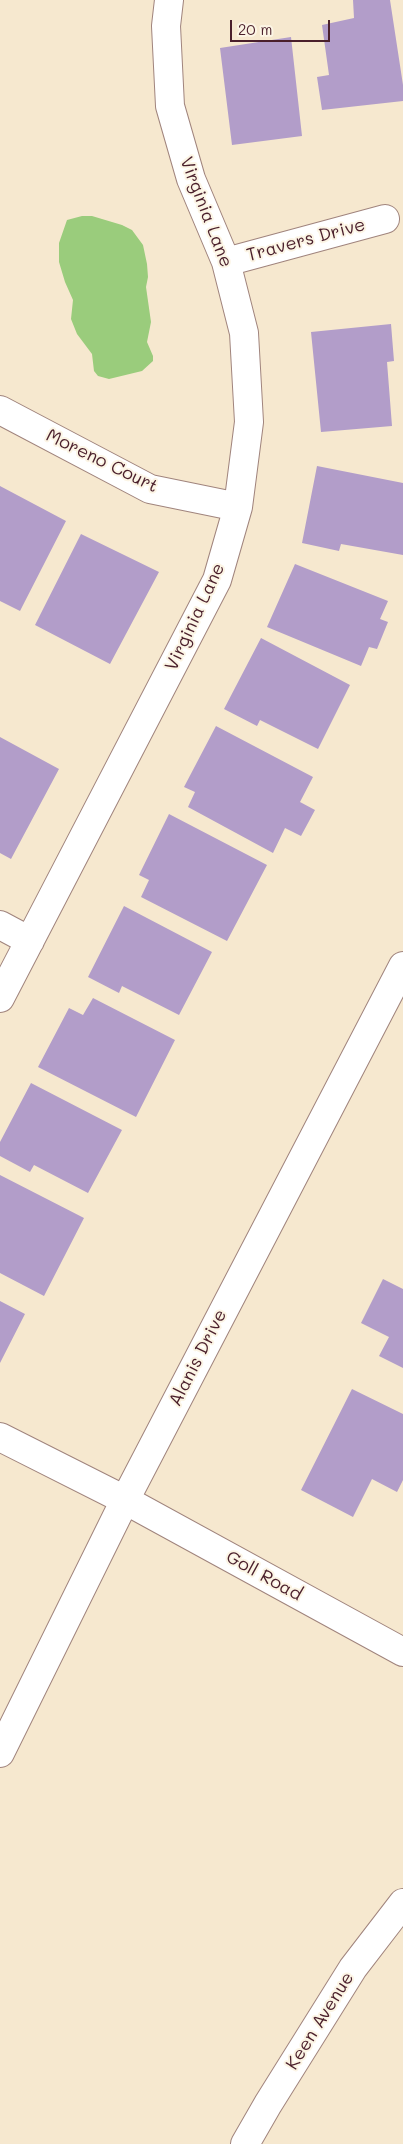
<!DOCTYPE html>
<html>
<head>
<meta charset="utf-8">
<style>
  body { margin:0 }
  #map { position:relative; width:403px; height:2144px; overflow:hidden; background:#f6e8cf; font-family:Mali,sans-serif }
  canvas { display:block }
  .scale { position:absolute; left:230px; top:20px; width:100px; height:22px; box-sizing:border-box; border:2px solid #4a1f2b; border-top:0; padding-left:6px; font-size:15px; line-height:18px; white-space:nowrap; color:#4a1f2b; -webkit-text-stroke:4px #fcf5e5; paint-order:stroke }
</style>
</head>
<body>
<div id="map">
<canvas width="403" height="2144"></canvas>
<div class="scale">20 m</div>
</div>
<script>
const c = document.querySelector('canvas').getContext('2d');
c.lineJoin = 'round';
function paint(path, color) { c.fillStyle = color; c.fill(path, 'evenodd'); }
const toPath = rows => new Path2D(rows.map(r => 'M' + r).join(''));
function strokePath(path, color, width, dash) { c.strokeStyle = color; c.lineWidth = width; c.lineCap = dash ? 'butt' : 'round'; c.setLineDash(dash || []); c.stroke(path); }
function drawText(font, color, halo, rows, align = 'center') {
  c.font = font + ' Mali,sans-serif'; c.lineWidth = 4; c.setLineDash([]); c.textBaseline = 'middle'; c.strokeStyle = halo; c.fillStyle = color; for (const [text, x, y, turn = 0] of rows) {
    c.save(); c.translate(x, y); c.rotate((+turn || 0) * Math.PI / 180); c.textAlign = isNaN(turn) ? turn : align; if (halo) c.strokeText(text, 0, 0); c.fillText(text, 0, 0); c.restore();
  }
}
paint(toPath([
  [82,216,92,216,122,225,132,230,143,245,147,264,148,277,146,287,151,322,147,342,153,356,153,361,142,371,109,379,98,376,94,371,92,354,77,334,71,319,73,300,65,282,59,262,59,243,67,220]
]), '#9acc7c');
paint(toPath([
  [353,0,390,0,403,85,403,101,322,110,317,77,329,75,322,25,354,18],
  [291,37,302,136,232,145,220,48],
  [391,324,394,361,387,362,392,426,321,432,311,332],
  [317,466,403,483,403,555,341,544,339,551,302,543],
  [0,486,66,521,20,611,0,601],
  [81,534,159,572,110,664,35,625],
  [295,564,388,601,380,619,388,622,377,649,369,647,361,666,267,627],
  [261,638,350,685,318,749,260,720,257,726,224,709],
  [216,726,313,777,300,802,315,810,301,836,285,828,273,853,188,807,195,792,184,787],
  [0,737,59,769,11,859,0,853],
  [169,814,267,865,227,941,141,897,149,880,139,875],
  [124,906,212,952,179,1015,122,986,119,993,88,977],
  [93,998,175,1040,136,1117,38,1067,69,1008,83,1015],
  [31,1083,122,1130,88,1193,34,1165,30,1172,0,1156,0,1142],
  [0,1175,84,1218,44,1296,0,1273],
  [383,1279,403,1289,403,1368,379,1356,389,1337,361,1323],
  [0,1301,25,1314,0,1363],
  [352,1389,403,1414,403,1480,397,1492,372,1479,353,1517,301,1490]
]), '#b29dc9');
const street = toPath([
  [226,262,385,219],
  [0,410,150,489,238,507],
  [0,925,30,941],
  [0,998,217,580,238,507,249,422,244,333,226,262,191,179,170,106,166,26,169,0],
  [0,1437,125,1500,403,1652],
  [245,2144,268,2104,353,1968,403,1903]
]);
const secondary = toPath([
  [0,1753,125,1500,403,966]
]);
strokePath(street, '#a0847d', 30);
strokePath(secondary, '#a0847d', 30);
strokePath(street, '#fff', 28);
strokePath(secondary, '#fff', 28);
drawText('18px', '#4a1f2b', '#fcf5e5', [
  ["Virginia Lane",206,212,69],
  ["Travers Drive",306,240,-15],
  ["Moreno Court",102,461,26],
  ["Virginia Lane",195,617,-65],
  ["Alanis Drive",198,1358,-63],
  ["Goll Road",264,1576,29],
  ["Keen Avenue",320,2021,-58]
]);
</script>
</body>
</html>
